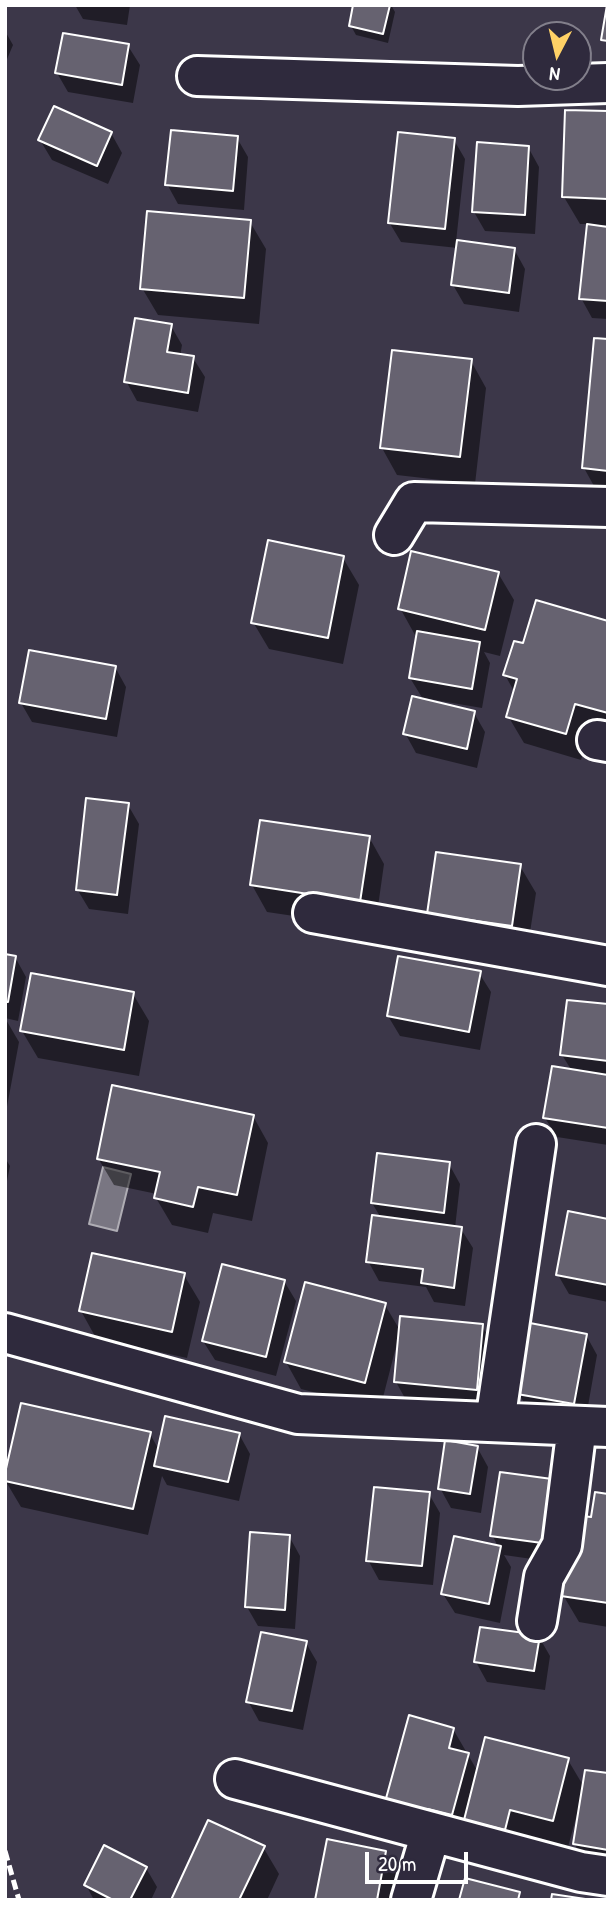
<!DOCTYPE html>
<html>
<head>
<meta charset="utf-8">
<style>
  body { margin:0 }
  #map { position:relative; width:613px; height:1905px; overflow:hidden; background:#3c3749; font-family:"Patrick Hand",sans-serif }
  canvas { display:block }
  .frame { position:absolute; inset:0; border:7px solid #fff; pointer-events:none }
  .north { position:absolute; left:522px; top:21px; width:70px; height:70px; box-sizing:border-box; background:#2f2a3d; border:2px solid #827f8b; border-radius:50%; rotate:187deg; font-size:19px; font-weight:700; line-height:28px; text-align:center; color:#fff }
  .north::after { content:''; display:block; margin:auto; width:24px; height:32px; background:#ffd166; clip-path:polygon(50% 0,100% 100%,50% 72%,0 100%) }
  .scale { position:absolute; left:365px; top:1852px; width:103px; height:32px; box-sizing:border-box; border:4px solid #fff; border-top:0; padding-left:9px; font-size:21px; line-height:24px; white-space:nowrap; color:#fff; -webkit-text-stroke:5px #2f2a3d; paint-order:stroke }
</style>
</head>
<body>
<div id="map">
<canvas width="613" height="1905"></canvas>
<div class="frame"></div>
<div class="north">N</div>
<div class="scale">20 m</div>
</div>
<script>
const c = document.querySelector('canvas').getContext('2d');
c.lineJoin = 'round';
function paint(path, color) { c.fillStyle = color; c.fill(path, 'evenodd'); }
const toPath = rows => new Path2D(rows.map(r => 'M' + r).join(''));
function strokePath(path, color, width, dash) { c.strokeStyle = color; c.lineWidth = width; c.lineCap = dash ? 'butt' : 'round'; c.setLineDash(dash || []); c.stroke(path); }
const water = toPath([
  [103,1167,131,1174,117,1231,89,1224,103,1167]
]);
paint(water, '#797682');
strokePath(water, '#afadb4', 2);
paint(toPath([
  [75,5,130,5,127,25,83,19],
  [355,5,391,5,395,12,388,43,356,35,351,26],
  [5,31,13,45,5,64],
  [128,46,140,65,133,103,68,92,57,73],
  [608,113,608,225,599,225,599,227,608,228,608,319,592,318,581,298,588,224,580,224,564,197],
  [111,133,122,153,108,184,52,160,40,140],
  [237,138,248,157,244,210,178,204,167,184],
  [454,140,465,159,456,242,514,249,525,269,519,312,464,304,453,285,458,248,401,242,389,222],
  [528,147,539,167,535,234,485,231,474,212],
  [250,222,266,249,259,324,158,315,142,288],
  [171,326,182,345,180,356,193,358,205,377,198,412,137,401,126,381],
  [608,341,608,496,599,495,584,468],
  [471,361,486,388,475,484,397,475,382,448],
  [343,558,359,585,343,664,269,649,253,622],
  [498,573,514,600,500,656,484,652,490,663,482,708,423,698,423,699,410,678,418,636,415,635,400,608],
  [608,623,608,735,590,730,581,760,524,743,508,716,515,693,505,675,524,646],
  [115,667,126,687,117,737,32,722,21,703],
  [474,713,485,732,477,768,416,753,405,733],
  [128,805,139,824,128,914,89,909,77,889],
  [369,837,384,864,375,928,267,912,252,885],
  [520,866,536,893,527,952,444,941,429,914],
  [5,956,15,957,26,977,18,1021,5,1018,19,1042,6,1112,5,1112],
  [479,973,491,992,480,1050,400,1036,388,1016],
  [133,994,149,1021,139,1076,38,1058,22,1031],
  [608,1006,608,1145,557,1137,545,1118,572,1071,562,1055],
  [253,1116,268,1143,252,1221,213,1213,208,1233,172,1225,156,1198,157,1194,114,1185,98,1158],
  [5,1158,10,1166,5,1191],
  [449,1164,460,1184,455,1228,461,1229,473,1248,465,1306,434,1302,426,1287,379,1281,368,1261,381,1218,372,1203],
  [608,1221,608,1302,569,1294,558,1275],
  [184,1275,200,1302,187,1358,96,1338,81,1311],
  [284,1281,296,1301,276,1376,215,1360,203,1341],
  [385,1305,401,1332,482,1326,498,1353,492,1416,411,1409,396,1382,400,1343,397,1343,380,1409,301,1389,286,1362],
  [586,1335,597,1355,585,1423,530,1413,519,1394],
  [150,1434,159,1450,239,1434,250,1454,239,1501,167,1485,162,1476,148,1535,21,1507,5,1480],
  [477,1447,488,1467,481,1513,451,1508,440,1488],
  [551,1481,553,1562,504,1555,511,1567,500,1623,455,1613,443,1594,499,1548,492,1535],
  [429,1494,440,1513,433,1585,379,1580,368,1560],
  [608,1496,608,1627,579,1622,563,1595,593,1519],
  [289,1536,300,1556,295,1629,258,1626,247,1607],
  [539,1637,550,1656,545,1690,487,1682,476,1662],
  [306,1643,317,1662,303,1730,259,1721,248,1701],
  [453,1729,478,1772,568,1760,584,1787,608,1775,608,1867,586,1863,574,1843,579,1815,577,1814,568,1847,525,1836,520,1856,402,1829],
  [263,1847,279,1874,267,1900,173,1900],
  [385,1852,396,1872,391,1900,317,1900],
  [146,1868,157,1887,151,1900,94,1900,86,1885]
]), '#0007');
const building = toPath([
  [353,5,390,5,383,34,349,26,353,5],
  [607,5,608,5,608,41,601,40,607,5],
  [63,33,129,44,122,85,55,73,63,33],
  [54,106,112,132,97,166,38,140,54,106],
  [565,110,608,111,608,199,562,197,565,110],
  [171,130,238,136,233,191,165,185,171,130],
  [398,132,455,138,445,229,388,223,398,132],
  [477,142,529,146,525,215,472,212,477,142],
  [147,211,251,220,244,298,140,289,147,211],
  [587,224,608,227,608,301,579,299,587,224],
  [457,240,515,248,509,293,451,285,457,240],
  [135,318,172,324,167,352,194,356,188,393,124,382,135,318],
  [594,338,608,339,608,471,582,468,594,338],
  [392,350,472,359,460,457,380,448,392,350],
  [268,540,344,556,328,638,251,623,268,540],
  [411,551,499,572,485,630,398,609,411,551],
  [536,600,608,621,608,713,575,704,566,734,506,717,517,679,503,675,514,641,523,643,536,600],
  [417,631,480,642,472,689,409,678,417,631],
  [29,650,116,666,106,719,19,703,29,650],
  [412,696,475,711,467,749,403,734,412,696],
  [86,798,129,803,117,895,76,890,86,798],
  [260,820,370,836,360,902,250,885,260,820],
  [436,852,521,864,512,926,427,914,436,852],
  [5,954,16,956,8,1002,5,1002,5,954],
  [398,956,481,971,469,1032,387,1016,398,956],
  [31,973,134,992,124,1050,20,1031,31,973],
  [567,1000,608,1004,608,1061,560,1055,567,1000],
  [552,1066,608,1075,608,1128,543,1118,552,1066],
  [112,1085,254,1115,237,1195,198,1187,193,1207,154,1198,160,1172,97,1159,112,1085],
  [377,1153,450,1162,444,1213,371,1203,377,1153],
  [568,1211,608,1219,608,1285,556,1275,568,1211],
  [372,1215,462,1227,454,1288,421,1283,423,1269,366,1262,372,1215],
  [92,1253,185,1273,172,1332,79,1311,92,1253],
  [222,1264,285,1280,266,1357,202,1341,222,1264],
  [305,1282,386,1303,365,1383,284,1362,305,1282],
  [400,1316,483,1324,477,1390,394,1382,400,1316],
  [530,1323,587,1334,574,1404,517,1394,530,1323],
  [21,1403,151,1432,133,1509,5,1481,5,1473,21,1403],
  [165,1416,240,1433,228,1482,154,1466,165,1416],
  [445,1440,478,1446,470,1494,438,1489,445,1440],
  [500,1472,552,1479,542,1543,490,1536,500,1472],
  [374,1487,430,1492,422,1566,366,1561,374,1487],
  [595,1492,608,1494,608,1603,561,1596,574,1515,591,1517,595,1492],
  [250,1532,290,1535,285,1610,245,1607,250,1532],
  [454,1536,501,1546,489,1604,441,1594,454,1536],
  [480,1627,540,1635,534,1671,474,1662,480,1627],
  [261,1632,307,1641,292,1711,246,1702,261,1632],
  [409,1715,454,1728,449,1748,469,1753,452,1815,428,1809,427,1814,385,1802,409,1715],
  [485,1737,569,1758,553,1821,510,1810,505,1830,464,1820,485,1737],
  [585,1770,608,1773,608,1850,573,1844,585,1770],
  [208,1820,265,1846,239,1900,171,1900,208,1820],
  [327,1839,386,1851,377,1900,315,1900,327,1839],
  [104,1845,147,1867,130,1900,113,1900,84,1885,104,1845],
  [465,1878,520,1892,518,1900,459,1900,465,1878],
  [552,1894,592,1900,551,1900,552,1894]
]);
paint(building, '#666270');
strokePath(building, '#fff', 2);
const minor = toPath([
  [197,76,518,86,608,83],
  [394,535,414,502,608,507],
  [597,740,608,742],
  [313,913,608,966],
  [5,1333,298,1414,608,1427],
  [495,1422,536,1144],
  [537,1621,544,1577,562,1545,577,1426],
  [235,1779,581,1872,608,1876],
  [411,1900,431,1832]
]);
strokePath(minor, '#fff', 44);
strokePath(minor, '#2f2a3d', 38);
strokePath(toPath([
  [5,1851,19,1900]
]), '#fff', 5, [10, 5]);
</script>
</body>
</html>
